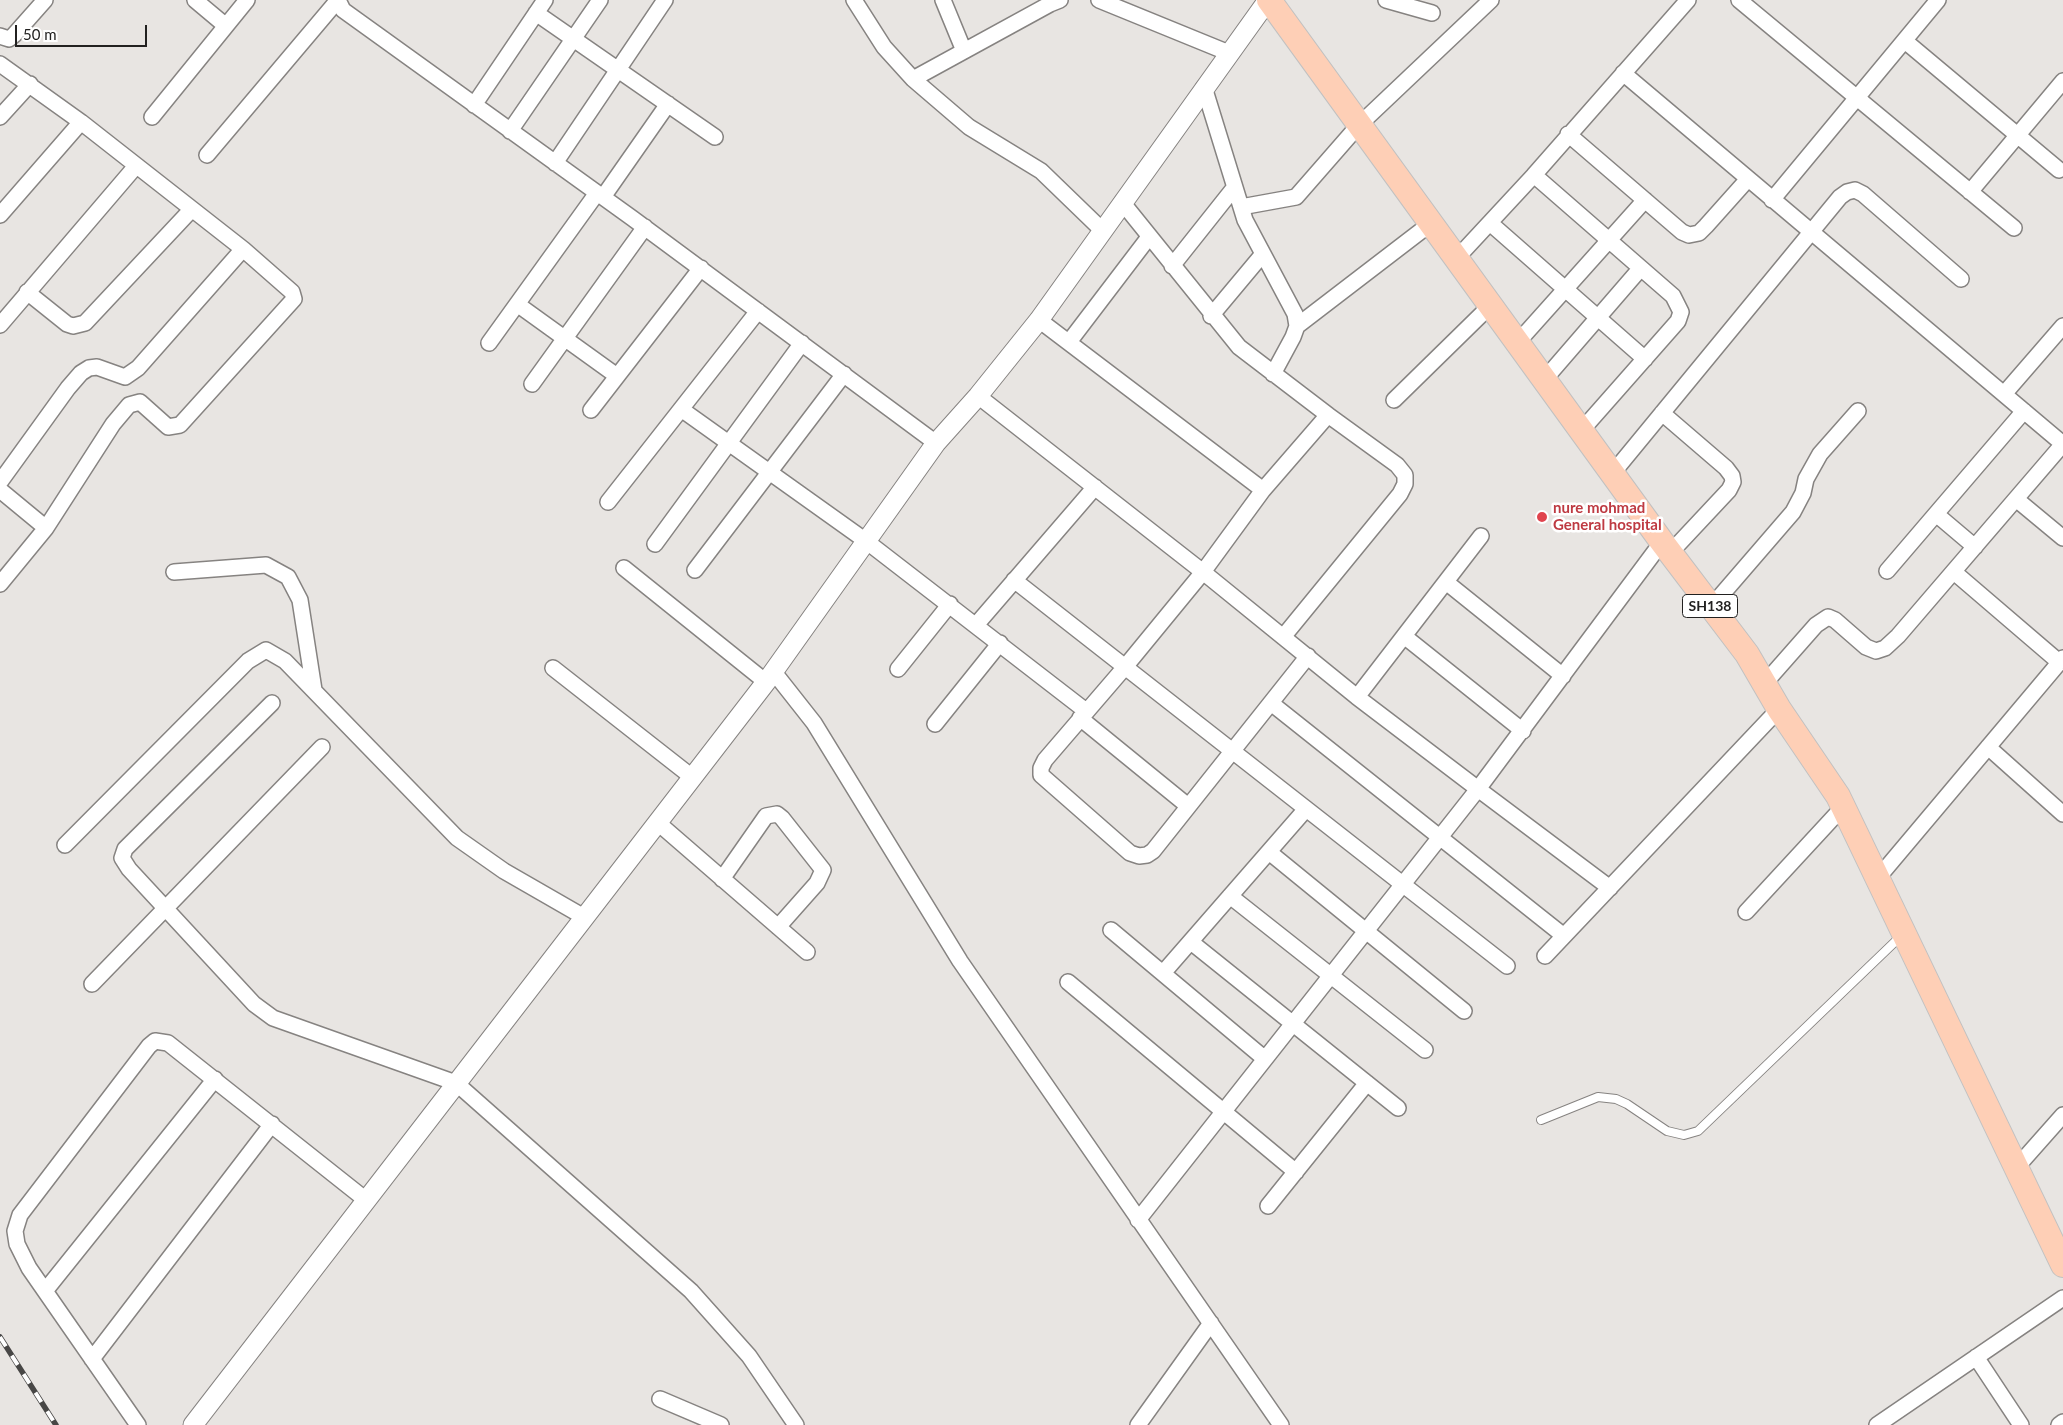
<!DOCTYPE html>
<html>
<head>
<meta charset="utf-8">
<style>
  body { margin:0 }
  #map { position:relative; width:2063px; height:1425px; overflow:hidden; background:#e8e5e2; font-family:Lato,sans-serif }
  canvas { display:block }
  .scale { position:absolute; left:15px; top:25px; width:132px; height:22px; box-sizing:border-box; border:2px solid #222120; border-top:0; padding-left:6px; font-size:15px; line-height:18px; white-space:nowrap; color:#222120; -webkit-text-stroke:4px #fff; paint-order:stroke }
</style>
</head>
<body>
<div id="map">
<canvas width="2063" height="1425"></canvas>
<div class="scale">50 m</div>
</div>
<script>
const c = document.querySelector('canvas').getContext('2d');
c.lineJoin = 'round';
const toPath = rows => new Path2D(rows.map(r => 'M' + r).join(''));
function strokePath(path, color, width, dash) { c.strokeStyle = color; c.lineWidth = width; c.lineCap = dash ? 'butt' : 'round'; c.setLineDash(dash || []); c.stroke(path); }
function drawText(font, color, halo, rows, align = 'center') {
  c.font = font + ' Lato,sans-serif'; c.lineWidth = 5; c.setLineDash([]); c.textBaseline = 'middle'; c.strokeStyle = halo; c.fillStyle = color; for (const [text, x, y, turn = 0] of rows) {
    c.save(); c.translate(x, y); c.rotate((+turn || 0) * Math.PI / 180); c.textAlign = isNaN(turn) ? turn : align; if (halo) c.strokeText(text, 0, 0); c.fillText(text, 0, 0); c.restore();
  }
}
const service = toPath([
  [1541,1120,1598,1097,1616,1099,1627,1104,1667,1131,1684,1135,1698,1131,1902,935]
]);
const minor = toPath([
  [195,0,226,26],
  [338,0,343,10,632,218,936,443],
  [854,0,884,47,913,79,969,127,1041,171,1102,230],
  [943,0,964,51],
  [1099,0,1229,53],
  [1386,0,1432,13],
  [1739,0,2014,228],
  [536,13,715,137],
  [0,36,9,39,14,35,45,0],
  [1905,41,2059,170],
  [0,64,81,122,243,249,292,292,294,299,180,425,168,427,140,402,129,405,113,424,46,528,0,584],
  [1623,73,2063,444],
  [913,79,1050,4,1060,0],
  [1204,87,1245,220,1295,314,1297,326,1293,337,1273,374],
  [474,105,545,0],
  [0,117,30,84],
  [152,117,247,0],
  [510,131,600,0],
  [1568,134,1682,232,1689,235,1699,233,1706,226,1748,179],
  [207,155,338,0],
  [555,163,665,0],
  [1534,175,1673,296,1681,312,1678,321,1581,431],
  [1970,192,2063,81],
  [603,197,668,104],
  [1772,200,1938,0],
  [1122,202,1239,347,1328,415,1263,490,1203,572,1125,667,1045,760,1041,768,1041,775,1130,853,1139,856,1147,855,1153,851,1308,656],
  [1241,207,1296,197,1358,126,1491,0],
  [0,215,81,122],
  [1490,223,1645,359],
  [1456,259,1534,175,1688,0],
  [1172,266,1234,188],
  [27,292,67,324,73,326,85,323,192,209],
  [517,304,617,376],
  [1211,316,1262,255],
  [1039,320,1263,490],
  [0,325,136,166],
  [1297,326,1430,224],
  [1069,342,1149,237],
  [489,343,597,193],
  [1517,343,1645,200],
  [1544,380,1640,269],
  [532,384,645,227],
  [2004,394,2063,326],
  [978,396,1203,572,1357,697,1478,789,1662,542],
  [1394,400,1490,306],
  [681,409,866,541,1086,711],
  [591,410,701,268],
  [1662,413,1726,468,1732,476,1733,482,1729,490,1670,553],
  [1612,474,1840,197,1847,192,1855,190,1863,194,1961,279],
  [0,482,68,388,81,373,89,368,97,367,125,377,138,368,243,249],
  [0,490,46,528],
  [2016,499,2063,538],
  [608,502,758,311],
  [1936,514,1975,547],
  [655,544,802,343],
  [624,568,766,682],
  [695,570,844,374],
  [1887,571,2024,411],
  [174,572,266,565,288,577,300,600,314,690],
  [1954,572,2059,662],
  [1014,580,1507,966],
  [1446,582,1563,676],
  [1711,607,1793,512,1803,493,1806,479,1820,454,1858,411],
  [976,625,1095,487],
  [1404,636,1523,731],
  [1283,637,1400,494,1405,484,1405,475,1397,465,1328,415],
  [553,668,692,777],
  [898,669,950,604],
  [773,671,814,723,960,961,1281,1425],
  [1764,684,1816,625,1828,617,1835,620,1866,647,1876,651,1885,648,1898,636,2063,444],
  [1357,697,1481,536],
  [272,703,125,849,122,858,129,869,254,1004,273,1018,456,1083,691,1291,749,1356,796,1425],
  [1271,703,1564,936],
  [1080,718,1188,806],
  [935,724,1000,643],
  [1988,747,2063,814],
  [657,822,807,952],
  [65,845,248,661,266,650,285,661,457,838,504,871,584,917],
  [1269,852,1464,1011],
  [722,879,766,816,777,814,782,818,823,870,817,883,778,927],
  [1877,879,2063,658],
  [1230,896,1425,1050],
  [1746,912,1843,807],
  [1111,930,1265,1059],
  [1191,942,1398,1108],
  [1545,956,1779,709],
  [1163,973,1306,809],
  [1068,982,1296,1172],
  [92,984,322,747],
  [2016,1168,2063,1115],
  [1268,1206,1367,1083],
  [1138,1220,1478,789,1610,888],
  [45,1291,215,1079],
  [1976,1357,2021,1425],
  [92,1359,272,1124],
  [660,1399,721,1425],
  [138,1425,29,1268,17,1244,15,1231,20,1215,149,1046,155,1041,168,1043,366,1200],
  [1138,1425,1211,1323],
  [1877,1425,2063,1298],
  [2059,1425,2063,1422]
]);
const tertiary = toPath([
  [193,1425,766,682,936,443,978,396,1039,320,1268,0]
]);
const primary = toPath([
  [1269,0,1662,542,1747,654,1779,709,1838,796,2063,1265]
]);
strokePath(service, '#868381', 10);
strokePath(minor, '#868381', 18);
strokePath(tertiary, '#868381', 21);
strokePath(primary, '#c1c1c1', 26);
strokePath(service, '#fff', 8);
strokePath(minor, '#fff', 15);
strokePath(tertiary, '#fff', 19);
strokePath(primary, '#fecfb6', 24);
const rail = toPath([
  [0,1337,56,1425]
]);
strokePath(rail, '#484746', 5.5);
strokePath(rail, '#fff', 4, [11]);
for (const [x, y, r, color] of [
  [1542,517,6,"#e0444e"]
]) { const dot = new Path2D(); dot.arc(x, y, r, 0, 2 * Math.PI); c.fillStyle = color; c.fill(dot); strokePath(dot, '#fff', 2); }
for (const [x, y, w] of [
  [1710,606,55]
]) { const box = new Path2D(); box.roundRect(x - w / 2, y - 11.5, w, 23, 4); c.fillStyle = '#fff'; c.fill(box); strokePath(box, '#222120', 1); }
drawText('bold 14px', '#222120', null, [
  ["SH138",1710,606]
]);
drawText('bold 15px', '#be3a42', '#fff', [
  ["nure mohmad",1553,508],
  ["General hospital",1553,525]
], 'left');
</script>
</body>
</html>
